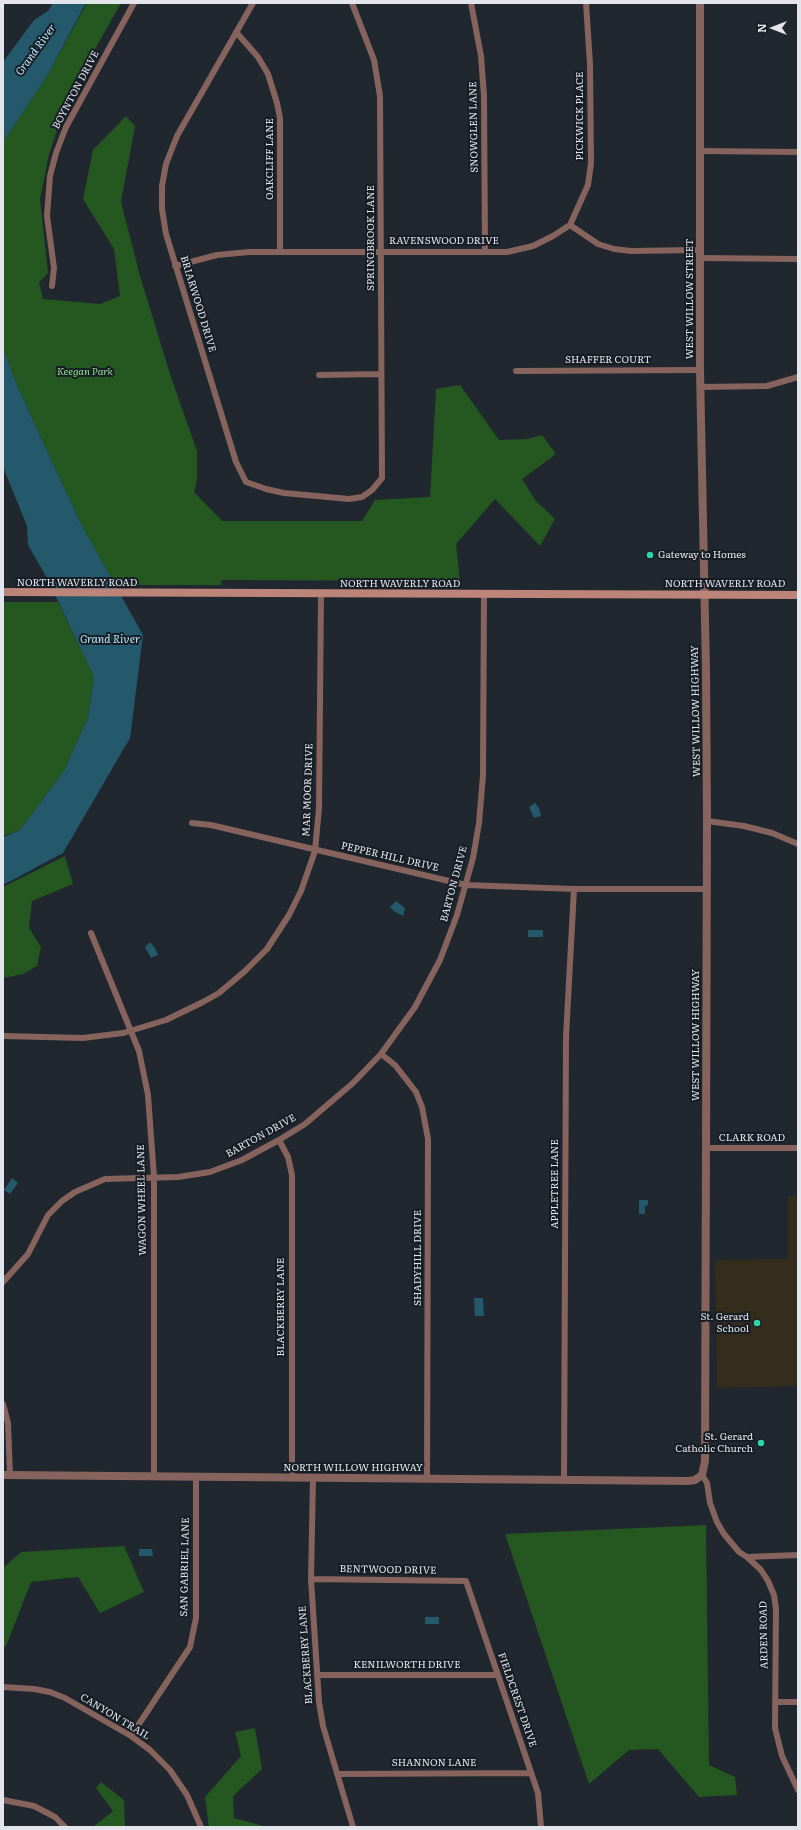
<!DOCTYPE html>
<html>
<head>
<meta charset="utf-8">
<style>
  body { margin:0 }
  #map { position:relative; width:801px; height:1830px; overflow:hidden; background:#20272f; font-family:Literata,serif }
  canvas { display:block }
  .frame { position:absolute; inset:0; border:4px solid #e2e6ec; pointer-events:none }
  .north { position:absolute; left:753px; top:8px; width:40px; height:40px; -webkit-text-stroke:3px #171d25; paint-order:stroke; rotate:270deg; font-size:11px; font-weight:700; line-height:16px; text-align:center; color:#e2e6ec }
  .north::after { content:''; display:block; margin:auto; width:14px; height:18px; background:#e2e6ec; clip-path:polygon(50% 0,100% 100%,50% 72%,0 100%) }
</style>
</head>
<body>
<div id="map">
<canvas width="801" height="1830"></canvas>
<div class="frame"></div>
<div class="north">N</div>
</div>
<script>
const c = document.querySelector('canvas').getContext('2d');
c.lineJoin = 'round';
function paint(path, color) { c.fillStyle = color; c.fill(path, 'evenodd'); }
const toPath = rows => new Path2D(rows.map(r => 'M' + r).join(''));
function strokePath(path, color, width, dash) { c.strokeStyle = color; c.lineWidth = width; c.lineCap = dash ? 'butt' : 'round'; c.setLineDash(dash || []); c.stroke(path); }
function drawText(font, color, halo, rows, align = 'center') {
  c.font = font + ' Literata,serif'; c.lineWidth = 4; c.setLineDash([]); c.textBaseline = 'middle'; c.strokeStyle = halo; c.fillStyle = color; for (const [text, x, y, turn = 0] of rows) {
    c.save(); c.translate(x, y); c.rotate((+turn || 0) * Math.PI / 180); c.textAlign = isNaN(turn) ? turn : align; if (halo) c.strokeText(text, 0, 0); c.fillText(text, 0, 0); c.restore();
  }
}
paint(toPath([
  [788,1196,798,1197,798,1386,717,1388,715,1260,788,1259]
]), '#342d1c');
paint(toPath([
  [87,3,121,3,68,97,49,154,40,199,48,273,39,282,43,299,100,304,120,296,114,249,83,199,93,150,126,116,135,126,121,202,140,276,171,377,197,451,197,480,194,492,222,521,362,521,375,500,430,497,436,389,460,385,499,440,527,439,542,435,556,454,522,479,536,501,555,519,540,546,495,499,456,544,460,581,221,580,222,585,115,585,80,522,19,390,3,349,3,142,47,76],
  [3,602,58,602,94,676,88,717,65,769,20,830,3,836],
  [65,856,73,884,32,901,29,928,41,947,37,966,23,974,3,978,3,887],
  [706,1525,709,1765,735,1777,737,1795,699,1797,658,1749,629,1750,589,1784,505,1534],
  [124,1546,144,1592,100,1613,78,1577,31,1582,6,1646,3,1647,3,1568,21,1552],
  [255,1728,262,1769,233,1796,234,1818,267,1827,209,1827,205,1797,241,1756,235,1732],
  [101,1782,124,1800,125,1827,93,1827,113,1811,96,1788]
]), '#255820');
paint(toPath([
  [53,3,86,3,47,76,3,142,3,62,34,20,48,11],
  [3,349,19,390,80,522,143,635,130,738,63,853,3,885,3,837,20,830,65,769,88,717,94,677,48,580,28,545,27,526,3,467],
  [535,803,539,808,541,816,534,818,529,807],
  [396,901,405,908,403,916,395,912,390,907],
  [528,930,543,930,543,937,528,937],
  [150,942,155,948,158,955,151,958,145,947],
  [12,1178,18,1183,10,1194,4,1190],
  [639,1200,648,1200,648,1205,645,1206,645,1214,639,1214],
  [474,1298,483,1298,484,1316,475,1316],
  [139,1549,152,1549,153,1556,139,1556],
  [425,1617,439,1617,439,1624,425,1624]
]), '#23596a');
strokePath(toPath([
  [253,3,177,136,166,164,162,186,162,209,166,234,236,462,246,482,266,489,284,493,349,499,362,497,372,490,382,478,380,96,374,60,352,3],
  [471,3,481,56,484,96,485,252],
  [236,32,258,57,268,74,277,103,280,118,280,251],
  [700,151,798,152],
  [570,225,598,244,614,249,631,251,700,250],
  [700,258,798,259],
  [175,266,217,255,249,252,507,252,533,246,553,236,570,225,588,185,591,163,590,64,586,3],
  [52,286,54,268,47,216,50,176,56,153,66,127,134,3],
  [516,371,700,370],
  [319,375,381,374],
  [700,387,767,386,798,377],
  [707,821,744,826,772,833,798,844],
  [192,823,211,825,466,885,574,889,706,889],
  [91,933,139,1051,148,1095,154,1177,154,1476],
  [3,1036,83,1038,123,1033,166,1020,203,1002,219,993,245,971,267,949,289,915,301,891,315,851,319,808,321,595],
  [381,1054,395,1065,416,1092,422,1107,428,1139,427,1479],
  [279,1140,288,1157,292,1175,292,1477],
  [706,1148,798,1148],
  [3,1282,28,1254,48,1215,62,1201,75,1192,105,1179,178,1177,210,1172,242,1160,279,1140,305,1124,353,1083,381,1054,415,1007,440,960,457,915,473,858,479,823,483,775,484,594],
  [3,1404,8,1423,10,1475],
  [702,1475,707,1483,710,1503,717,1522,724,1534,739,1552,747,1557,761,1570,768,1581,774,1595,776,1609,775,1728,782,1756,798,1790],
  [313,1478,311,1579,319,1702,323,1726,353,1827],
  [564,1480,566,1037,574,889],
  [747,1557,798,1555],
  [311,1579,466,1581,538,1793,541,1827],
  [317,1675,498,1675],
  [3,1687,34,1689,50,1692,65,1698,131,1736,150,1750,170,1770,187,1795,201,1827],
  [775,1702,798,1702],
  [131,1736,190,1647,196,1618,196,1477],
  [337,1774,531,1773],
  [3,1800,34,1806,55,1817,65,1827]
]), '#86635c', 6);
strokePath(toPath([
  [3,1475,688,1481,695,1480,702,1475,705,1461,707,821,706,670,700,370,700,3]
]), '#86635c', 8);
strokePath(toPath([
  [3,592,798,595]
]), '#bd857a', 8);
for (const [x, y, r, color] of [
  [650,555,4,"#30d4a9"],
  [757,1323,4,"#30d4a9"],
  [761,1443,4,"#30d4a9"]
]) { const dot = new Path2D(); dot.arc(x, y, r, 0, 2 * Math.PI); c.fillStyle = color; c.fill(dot); strokePath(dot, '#171d25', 1.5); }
drawText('10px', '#e2e6ec', '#171d25', [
  ["BOYNTON DRIVE",76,90,-62],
  ["PICKWICK PLACE",580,116,-90],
  ["SNOWGLEN LANE",474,127,-91],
  ["OAKCLIFF LANE",270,159,-90],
  ["SPRINGBROOK LANE",371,238,-90],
  ["RAVENSWOOD DRIVE",444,241],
  ["WEST WILLOW STREET",690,299,-90],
  ["BRIARWOOD DRIVE",198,304,73],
  ["SHAFFER COURT",608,360],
  ["NORTH WAVERLY ROAD",77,583],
  ["NORTH WAVERLY ROAD",400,584],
  ["NORTH WAVERLY ROAD",725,584],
  ["WEST WILLOW HIGHWAY",696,711,-91],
  ["MAR MOOR DRIVE",308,790,-88],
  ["PEPPER HILL DRIVE",390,857,13],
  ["BARTON DRIVE",454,884,-75],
  ["WEST WILLOW HIGHWAY",696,1035,-90],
  ["BARTON DRIVE",261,1136,-29],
  ["CLARK ROAD",752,1138],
  ["APPLETREE LANE",555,1184,-90],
  ["WAGON WHEEL LANE",142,1200,-91],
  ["SHADYHILL DRIVE",418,1258,-90],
  ["BLACKBERRY LANE",281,1307,-90],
  ["NORTH WILLOW HIGHWAY",353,1468],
  ["SAN GABRIEL LANE",185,1567,-89],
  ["BENTWOOD DRIVE",388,1570,1],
  ["ARDEN ROAD",764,1635,-91],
  ["BLACKBERRY LANE",306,1655,-94],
  ["KENILWORTH DRIVE",407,1665],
  ["FIELDCREST DRIVE",517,1700,71],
  ["CANYON TRAIL",115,1717,31],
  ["SHANNON LANE",434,1763]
]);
drawText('italic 10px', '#93de8a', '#171d25', [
  ["Keegan Park",85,372]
]);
drawText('10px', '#e2e6ec', '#171d25', [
  ["Gateway to Homes",658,555,"left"],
  ["St. Gerard",749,1317],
  ["School",749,1329],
  ["St. Gerard",753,1437],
  ["Catholic Church",753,1449]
], 'right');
drawText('italic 11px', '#b8e7f9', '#171d25', [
  ["Grand River",36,50,-54],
  ["Grand River",110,640]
]);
</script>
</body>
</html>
